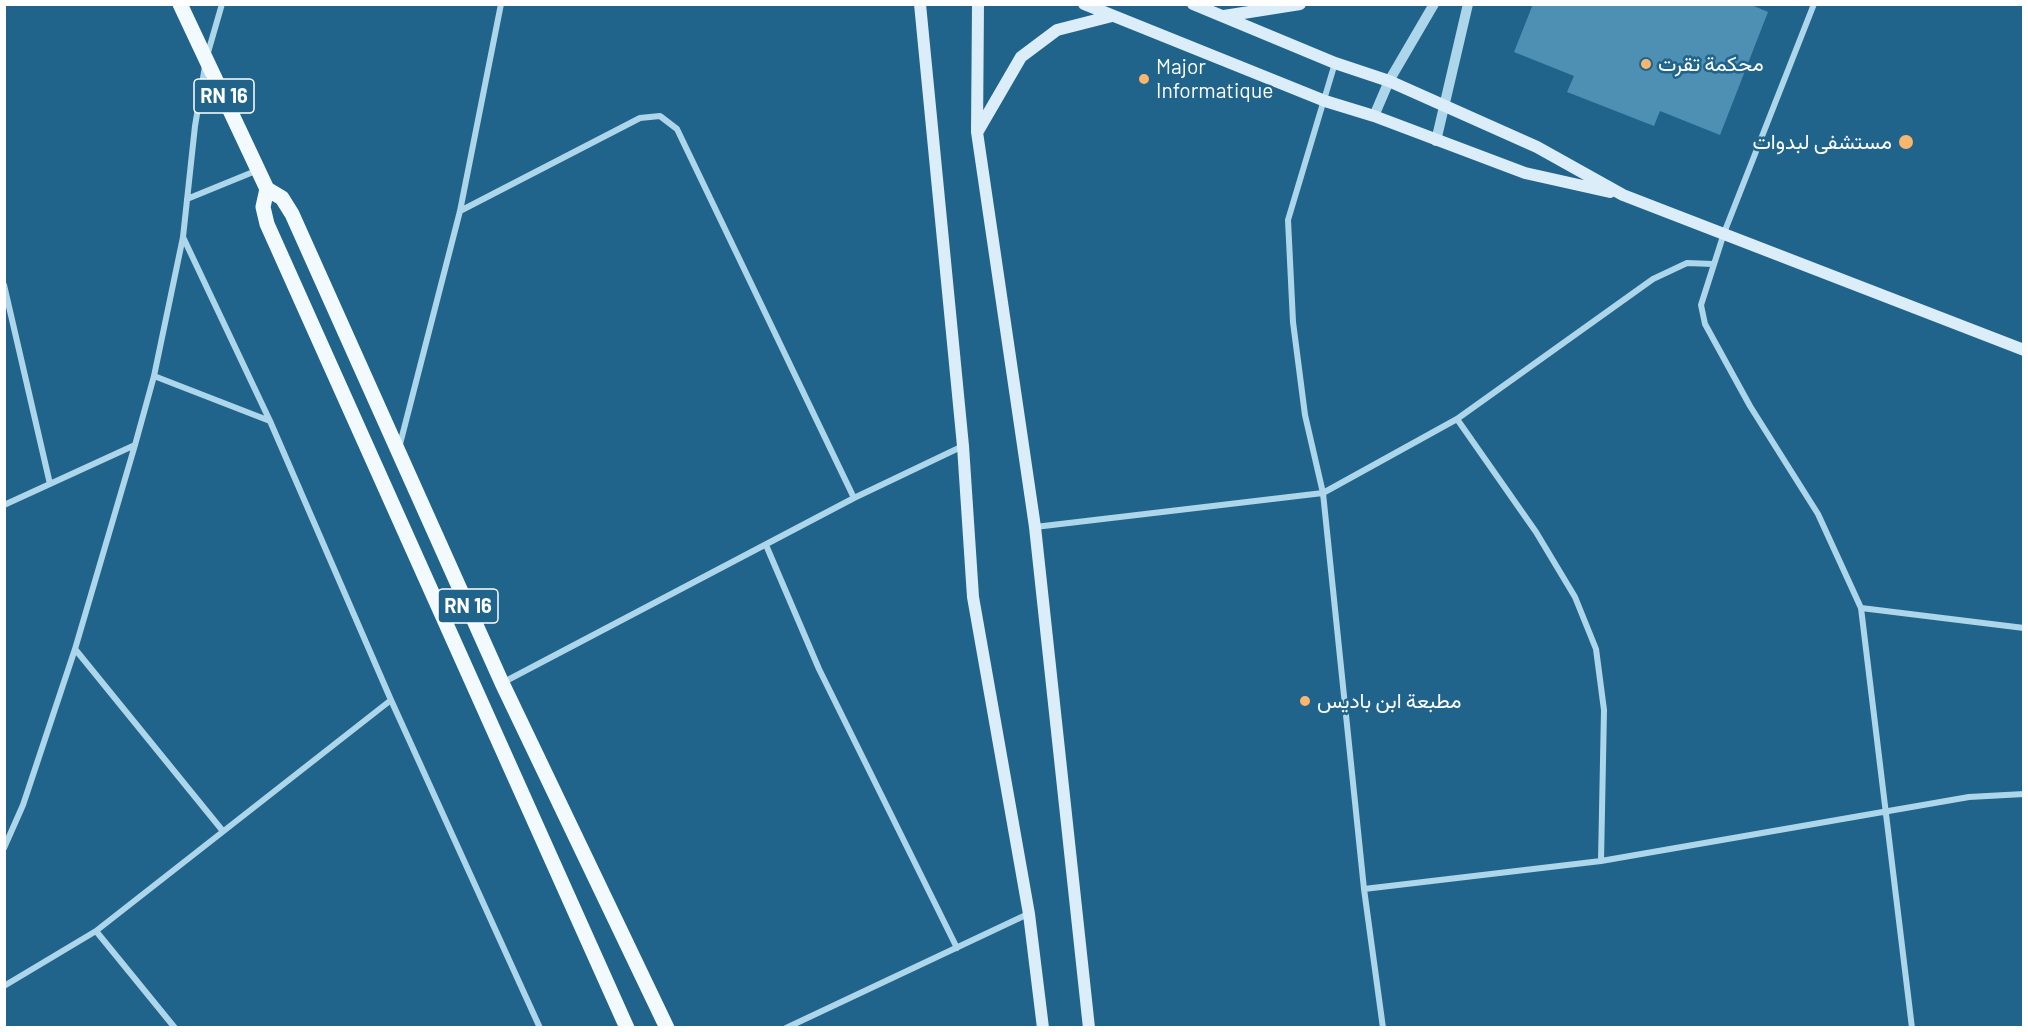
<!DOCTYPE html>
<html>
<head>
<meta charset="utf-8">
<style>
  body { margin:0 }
  #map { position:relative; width:2028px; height:1032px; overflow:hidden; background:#21648b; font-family:Barlow,sans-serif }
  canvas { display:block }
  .frame { position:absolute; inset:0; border:6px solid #fff; pointer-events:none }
</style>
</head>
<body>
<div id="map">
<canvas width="2028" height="1032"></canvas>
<div class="frame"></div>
</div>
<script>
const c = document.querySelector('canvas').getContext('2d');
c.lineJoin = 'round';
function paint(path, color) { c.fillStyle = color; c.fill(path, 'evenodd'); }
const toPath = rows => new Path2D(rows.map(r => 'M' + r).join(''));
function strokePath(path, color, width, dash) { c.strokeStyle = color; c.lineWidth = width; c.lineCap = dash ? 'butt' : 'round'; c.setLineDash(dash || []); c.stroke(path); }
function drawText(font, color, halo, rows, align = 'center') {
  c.font = font + ' Barlow,Vazirmatn,sans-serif'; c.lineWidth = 5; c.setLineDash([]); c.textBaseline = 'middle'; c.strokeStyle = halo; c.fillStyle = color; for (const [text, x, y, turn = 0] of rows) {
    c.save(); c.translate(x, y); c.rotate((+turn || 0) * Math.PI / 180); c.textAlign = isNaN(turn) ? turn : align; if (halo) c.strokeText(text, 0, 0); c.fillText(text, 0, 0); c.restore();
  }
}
paint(toPath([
  [1533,4,1749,4,1768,12,1720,135,1660,111,1654,126,1567,92,1574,76,1514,52]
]), '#4e90b4');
strokePath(toPath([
  [1814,4,1724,233,1701,305,1705,324,1750,406,1818,514,1861,608,1912,1028],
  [207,56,222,4],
  [205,66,195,126,183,237,270,421,391,700,540,1028],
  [187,199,258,170],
  [460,211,640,118,660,116,677,129,854,498],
  [4,285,50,484],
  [154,376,270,421],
  [1457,419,1536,532,1575,597,1596,649,1604,710,1601,861],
  [399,448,460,211,501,4],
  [4,505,135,445],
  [1035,527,1323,493,1305,415,1293,322,1288,220,1335,63],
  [766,545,819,669,957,948],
  [1861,608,2024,628],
  [75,649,222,830],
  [502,683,854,498,963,446],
  [4,848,23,805,75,649,135,445,154,376,183,237],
  [1364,889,1601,861,1969,797,2024,794],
  [96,931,175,1028],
  [4,986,96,931,391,700],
  [786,1028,1028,914],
  [1383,1028,1364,889,1323,493,1457,419,1653,279,1687,263,1713,264]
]), '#aed6eb', 6);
strokePath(toPath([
  [1374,116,1389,81,1434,4],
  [1436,141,1468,4]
]), '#aed6eb', 10);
strokePath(toPath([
  [920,4,963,446,973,597,1029,914,1043,1028],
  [978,4,977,132,1035,527,1089,1028],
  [1084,4,1325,101,1374,116,1525,173,1610,192],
  [1193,4,1335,63,1389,81,1537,147,1623,195,2024,350],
  [1224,16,1300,4],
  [978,131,1021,57,1057,30,1112,16]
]), '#daedf9', 12);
strokePath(toPath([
  [180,4,267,189,282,198,292,214,502,683,667,1028],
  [267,189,263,207,267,224,627,1028]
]), '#f3fafe', 15);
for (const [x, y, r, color] of [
  [1646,64,6,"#f8b66f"],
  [1144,79,6,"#f8b66f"],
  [1906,142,8,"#f8b66f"],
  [1305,701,6,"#f8b66f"]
]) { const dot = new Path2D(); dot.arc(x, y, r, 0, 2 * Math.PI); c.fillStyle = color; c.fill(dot); strokePath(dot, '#21648b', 2); }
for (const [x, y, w] of [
  [224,96,60],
  [468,606,60]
]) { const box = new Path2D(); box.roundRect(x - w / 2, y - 17, w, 34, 4.5); c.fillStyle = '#21648b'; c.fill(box); strokePath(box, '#fff', 1.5); }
drawText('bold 20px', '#fff', null, [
  ["RN 16",224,96],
  ["RN 16",468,606]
]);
drawText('21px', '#fff', '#21648b', [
  ["محكمة تقرت",1658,64],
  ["Major",1156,67],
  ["Informatique",1156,91],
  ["مستشفى لبدوات",1892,142,"right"],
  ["مطبعة ابن باديس",1317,701]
], 'left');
</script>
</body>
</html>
